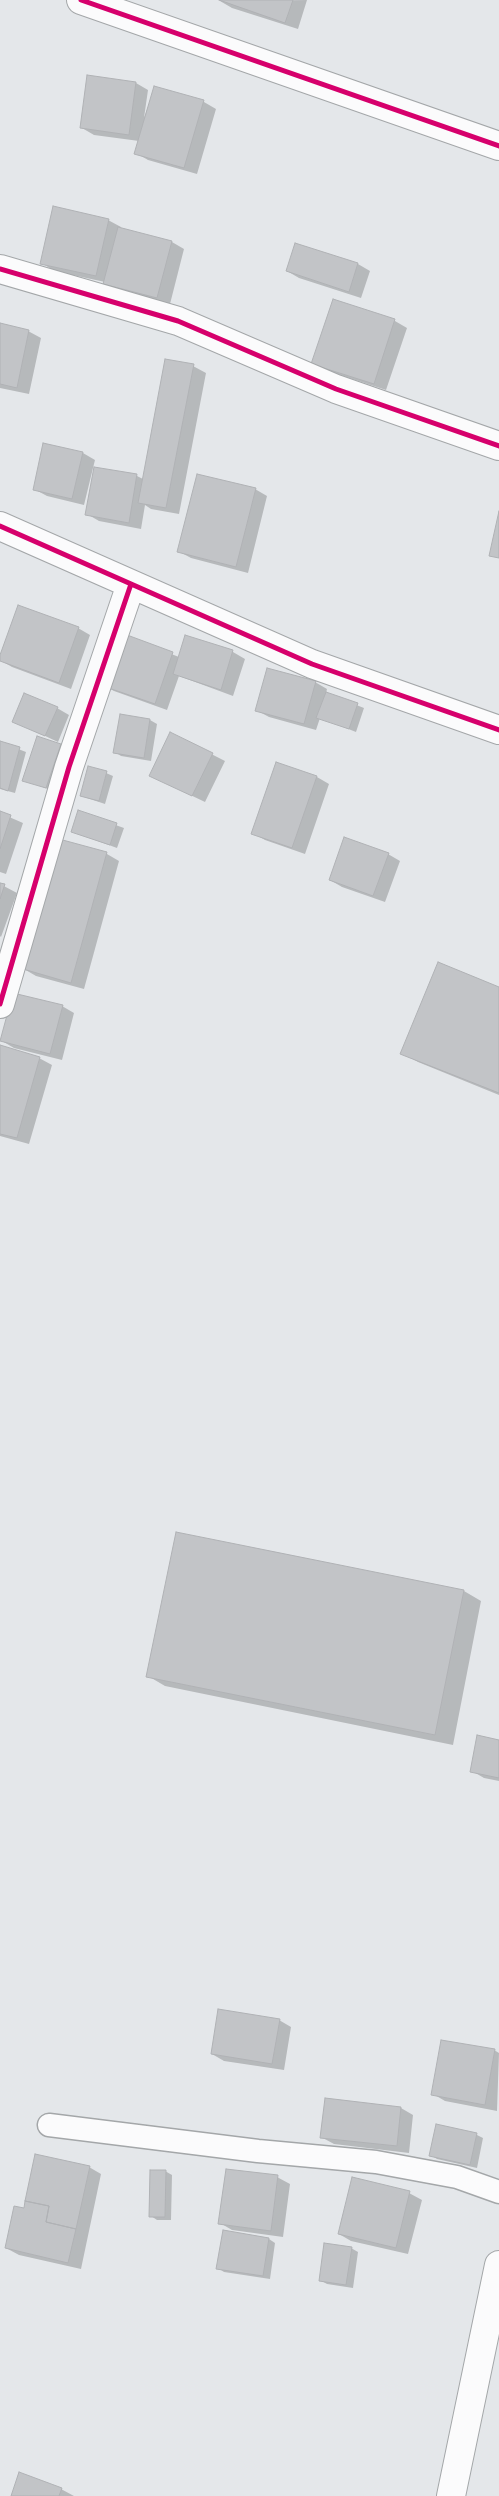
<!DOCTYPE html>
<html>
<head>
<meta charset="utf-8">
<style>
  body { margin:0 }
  canvas { display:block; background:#e4e7ea }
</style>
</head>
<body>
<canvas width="499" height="2496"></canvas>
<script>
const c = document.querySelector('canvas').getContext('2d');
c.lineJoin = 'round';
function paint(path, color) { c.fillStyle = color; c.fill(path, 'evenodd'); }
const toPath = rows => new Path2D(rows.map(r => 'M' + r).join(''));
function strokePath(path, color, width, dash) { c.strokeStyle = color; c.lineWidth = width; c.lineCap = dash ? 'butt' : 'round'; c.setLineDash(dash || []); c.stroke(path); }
paint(toPath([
  [307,0,298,29,232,8,220,1],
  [136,83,148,90,144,118,155,87,204,102,216,109,197,174,148,160,136,153,139,141,94,135,82,128],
  [108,220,121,227,120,229,172,242,184,249,170,304,117,290,105,282,54,271,42,263],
  [296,244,358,264,370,271,361,298,299,278,287,271],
  [333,301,395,321,407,328,386,390,325,370,313,363],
  [0,325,28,331,41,338,29,394,0,388],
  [193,366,206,373,179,514,151,509,145,505,141,529,99,521,87,514,95,469,93,468,84,505,47,496,34,489,83,453,95,460,93,468,137,476,143,479],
  [255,489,267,496,248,573,191,558,178,551],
  [78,628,90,635,71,689,12,667,0,660],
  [120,634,179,657,186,636,233,652,245,659,233,696,179,676,167,710,114,691,101,684],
  [315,682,327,689,326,693,364,708,356,732,320,718,316,730,269,717,256,710],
  [57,708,69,715,58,742,13,721],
  [121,715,150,720,157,724,151,761,121,756,115,752],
  [170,733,225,761,205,802,163,782],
  [0,742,26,752,15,793,0,789],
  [60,745,67,749,53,791,24,780],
  [277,764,317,777,329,784,305,854,265,840,253,833],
  [106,773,113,776,105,804,81,796],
  [79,812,124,828,117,848,73,832],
  [0,813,23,823,6,874,0,872],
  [60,840,107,854,119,861,84,989,36,976,24,969],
  [388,854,400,861,385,902,342,887,330,880],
  [0,884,17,893,1,937,0,936],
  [499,988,499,1095,418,1062,402,1053],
  [62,1006,74,1013,62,1060,14,1048,2,1041],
  [0,1046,39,1058,52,1065,29,1144,0,1136],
  [464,1591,481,1601,453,1745,165,1686,148,1676],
  [499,1741,499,1781,484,1778,472,1771],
  [279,2020,291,2027,284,2070,224,2061,212,2054],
  [494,2050,499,2053,497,2111,445,2101,433,2094],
  [326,2100,401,2108,413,2115,409,2153,334,2144,321,2137],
  [437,2126,477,2135,483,2138,477,2168,437,2159,431,2155],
  [89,2167,101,2174,81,2269,19,2255,6,2248,25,2209],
  [165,2171,172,2175,171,2220,157,2220,151,2216],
  [277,2177,290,2184,283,2237,232,2230,220,2223],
  [409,2193,422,2200,408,2254,351,2241,339,2234],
  [224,2232,269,2239,275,2243,270,2279,224,2272,218,2268],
  [351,2248,358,2252,353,2288,327,2284,320,2280],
  [61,2489,74,2496,13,2496]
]), '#0003');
const building = toPath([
  [219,0,293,0,285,23,219,0],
  [87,75,136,82,129,135,80,128,87,75],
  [154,86,204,100,184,168,134,154,154,86],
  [53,206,109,219,96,276,40,264,53,206],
  [118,227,172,241,157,298,103,284,118,227],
  [295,243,358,263,349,292,286,271,295,243],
  [333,299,395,319,374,384,311,364,333,299],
  [0,323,29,330,17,388,0,384,0,323],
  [165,359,194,364,166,508,138,503,165,359],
  [43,443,83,452,72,499,33,490,43,443],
  [94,467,137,474,129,523,85,515,94,467],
  [197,474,256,488,236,567,177,552,197,474],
  [499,511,499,558,489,556,499,511],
  [18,605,79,627,59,683,0,661,0,655,18,605],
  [119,632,173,652,155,704,100,685,119,632],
  [185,635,233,650,221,690,173,674,185,635],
  [267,668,316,681,304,724,255,711,267,668],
  [326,692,358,703,349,729,316,718,326,692],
  [24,693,58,707,45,736,12,722,24,693],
  [120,714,150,719,144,758,113,753,120,714],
  [170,732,213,753,192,796,149,776,170,732],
  [37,736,61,744,46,788,22,781,37,736],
  [0,741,20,747,8,791,0,788,0,741],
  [276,762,317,776,292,848,251,834,276,762],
  [88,766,107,771,99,801,80,796,88,766],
  [78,810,117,823,110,845,71,832,78,810],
  [0,811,11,815,0,849,0,811],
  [344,837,389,853,373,896,329,880,344,837],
  [59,839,107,852,71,983,23,969,59,839],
  [0,883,5,884,0,899,0,883],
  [438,962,499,987,499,1093,400,1054,438,962],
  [13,993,63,1005,50,1054,0,1041,13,993],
  [0,1045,40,1057,17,1138,0,1134,0,1045],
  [176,1532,464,1590,435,1735,146,1677,176,1532],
  [477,1735,499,1740,499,1778,470,1772,477,1735],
  [218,2009,280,2019,272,2064,211,2054,218,2009],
  [441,2040,495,2049,485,2105,431,2095,441,2040],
  [325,2098,401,2107,397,2146,320,2138,325,2098],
  [436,2124,477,2133,470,2165,429,2156,436,2124],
  [35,2154,90,2166,76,2229,46,2222,49,2206,25,2201,35,2154],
  [226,2169,278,2175,271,2231,218,2224,226,2169],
  [150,2170,166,2170,165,2217,149,2217,150,2170],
  [352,2177,410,2191,396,2248,338,2234,352,2177],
  [25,2201,49,2206,46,2222,76,2229,68,2263,5,2248,14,2206,24,2208,25,2201],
  [223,2230,269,2238,263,2276,216,2269,223,2230],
  [324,2243,352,2247,346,2285,319,2281,324,2243],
  [19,2472,62,2488,59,2496,11,2496,19,2472]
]);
paint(building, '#c2c4c7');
strokePath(building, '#b0b2b5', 1);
const service = toPath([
  [49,2125,258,2151,376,2162,457,2177,499,2192]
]);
const minor = toPath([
  [81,0,499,146],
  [0,269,178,321,336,389,499,446],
  [0,526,312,664,499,730],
  [0,1004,69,767,131,584],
  [451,2496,499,2265]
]);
strokePath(service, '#a4a7a9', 25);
strokePath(minor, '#a4a7a9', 30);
strokePath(service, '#fbfbfc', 22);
strokePath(minor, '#fbfbfc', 28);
strokePath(toPath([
  [81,0,499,146],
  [0,269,178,321,336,389,499,446],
  [0,526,312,664,499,730],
  [0,1004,69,767,131,584]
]), '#d6006c', 5);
</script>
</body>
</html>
